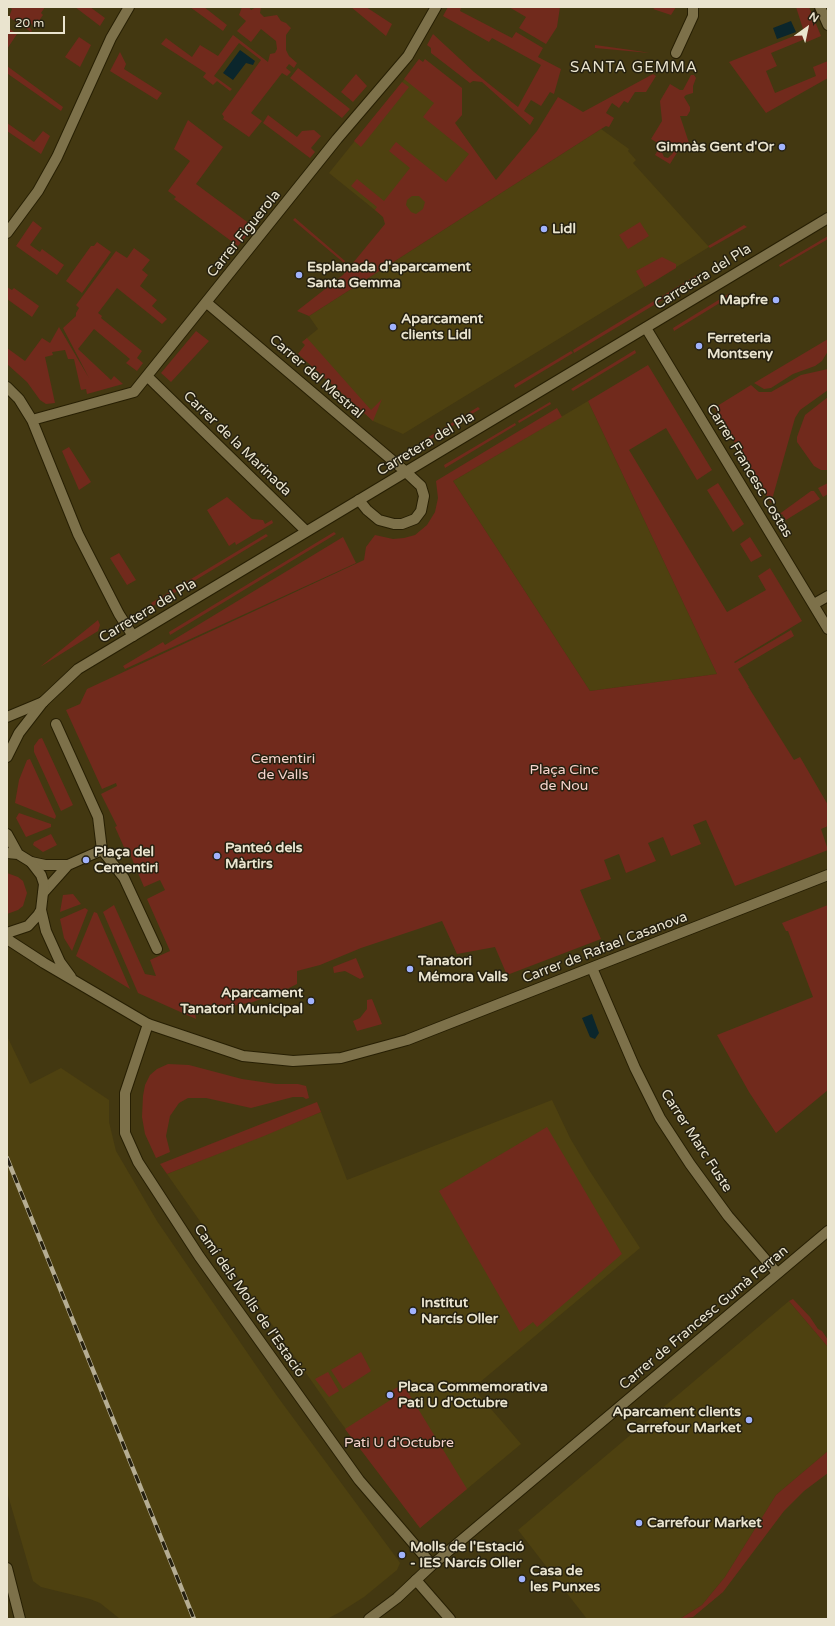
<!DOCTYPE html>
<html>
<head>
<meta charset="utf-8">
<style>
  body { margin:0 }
  #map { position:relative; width:835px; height:1626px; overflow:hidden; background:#433811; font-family:"Varela Round",sans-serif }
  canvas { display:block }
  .frame { position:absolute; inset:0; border:8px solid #eae4cf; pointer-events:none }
  .north { position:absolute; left:787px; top:8px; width:40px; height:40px; -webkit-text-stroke:3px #252010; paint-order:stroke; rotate:33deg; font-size:11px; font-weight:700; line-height:16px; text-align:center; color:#eae4cf }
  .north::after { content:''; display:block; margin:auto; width:14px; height:18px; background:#eae4cf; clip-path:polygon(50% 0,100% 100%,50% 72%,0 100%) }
  .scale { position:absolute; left:8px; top:16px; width:57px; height:18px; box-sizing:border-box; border:2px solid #eae4cf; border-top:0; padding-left:5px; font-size:12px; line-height:14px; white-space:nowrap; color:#eae4cf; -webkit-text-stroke:3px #252010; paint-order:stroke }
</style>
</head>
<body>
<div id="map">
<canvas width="835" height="1626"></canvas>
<div class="frame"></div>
<div class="north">N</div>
<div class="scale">20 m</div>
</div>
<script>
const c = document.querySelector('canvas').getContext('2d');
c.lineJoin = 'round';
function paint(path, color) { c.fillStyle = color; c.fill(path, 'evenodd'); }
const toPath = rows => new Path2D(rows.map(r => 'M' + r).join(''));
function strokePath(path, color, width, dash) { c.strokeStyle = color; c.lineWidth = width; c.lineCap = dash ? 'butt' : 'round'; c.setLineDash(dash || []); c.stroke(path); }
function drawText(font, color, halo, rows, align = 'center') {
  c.font = font + ' "Varela Round",sans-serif'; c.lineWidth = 3; c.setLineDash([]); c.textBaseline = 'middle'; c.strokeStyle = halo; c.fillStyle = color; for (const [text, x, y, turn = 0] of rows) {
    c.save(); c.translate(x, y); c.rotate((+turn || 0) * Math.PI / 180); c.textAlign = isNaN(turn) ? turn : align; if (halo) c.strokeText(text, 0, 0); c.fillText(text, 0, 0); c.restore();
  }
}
paint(toPath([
  [415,66,493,177,406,235,329,173],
  [601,129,629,149,628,151,636,160,633,163,709,247,403,434,373,421,298,354,305,345,302,342,318,329,309,316],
  [588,401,717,674,590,691,453,481],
  [7,1036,30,1084,61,1068,109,1100,109,1122,116,1151,157,1221,277,1396,398,1560,400,1563,397,1570,364,1597,342,1611,327,1619,120,1619,100,1603,90,1599,41,1587,33,1581,7,1492],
  [552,1100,570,1138,589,1170,640,1248,473,1388,521,1444,420,1528,336,1416,167,1174,321,1112,347,1180],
  [789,1301,828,1347,828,1451,776,1495,725,1577,702,1605,680,1619,587,1619,518,1530]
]), '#4e4110');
paint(toPath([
  [9,7,45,7,41,13,43,15,34,28,31,23,28,25,32,31,31,32,9,17,12,9],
  [75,7,90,7,105,18,100,26],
  [190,7,204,7,227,25,223,31],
  [242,7,249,7,251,10,256,7,261,7,260,13,264,17,277,15,281,21,286,23,291,28,286,35,286,50,289,56,297,63,294,68,289,64,286,68,291,72,287,76,282,73,251,113,262,121,249,137,223,119,224,117,222,114,261,60,239,43,214,76,232,89,230,91,217,81,213,85,203,77,206,73,161,44,166,38,192,57,200,45,218,56,233,35,268,62,270,54,275,53,277,49,276,41,261,29,251,42,237,31,246,21,239,15],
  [351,7,366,7,392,24,386,36],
  [448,7,460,7,461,8,460,11,512,38,516,32,543,48,538,57,561,69,554,94,550,92,541,106,531,100,524,111,534,118,530,125,482,82,473,81,470,83,431,53,431,48,427,45,433,34,474,72,518,107,541,65,492,38,489,42,443,16],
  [509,7,560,7,557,27,546,44,519,28,526,17],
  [656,7,676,7,671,15,653,9],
  [796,7,809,7,821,36,807,42,805,39,771,53,777,66,766,71,775,93,816,76,813,67,828,61,828,78,766,113,729,62,804,32],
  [7,27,17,34,7,49],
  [79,37,91,45,80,67,65,57],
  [595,45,631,50,650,53,595,48],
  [120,52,126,64,124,69,162,93,157,100,110,71],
  [419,59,423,62,425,59,462,88,462,115,455,123,496,180,537,131,558,97,583,112,653,74,656,76,646,92,635,92,628,103,624,101,619,108,612,103,606,113,614,118,609,127,606,126,601,129,309,316,297,311,343,275,385,224,383,217,375,210,377,207,351,186,357,179,384,201,410,168,389,151,396,142,446,182,469,154,423,117,434,103,404,79],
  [412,196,419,196,425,202,423,209,416,214,411,212,406,205,407,200],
  [7,66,63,107,61,111,8,74,7,75],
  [298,68,350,109,342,118,290,78],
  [356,74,367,86,353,102,341,92],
  [691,75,694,75,696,78,693,86,693,93,686,95,684,97,690,107,690,111,687,116,680,116,690,146,687,149,678,151,670,164,655,155,661,145,651,139,662,121,660,101,670,84,680,90,683,90],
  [667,146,671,147,673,153,668,158,664,157,661,150],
  [402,82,409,87,361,147,354,141],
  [268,115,297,137,302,131,314,130,321,136,311,148,315,152,310,158,263,123],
  [188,120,223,147,196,184,254,227,238,246,174,199,176,197,168,191,190,161,174,149],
  [7,123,34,142,43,131,50,136,41,154,7,131],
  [295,218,345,261,344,263,293,220],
  [33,221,42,228,30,245,40,252,42,249,64,265,57,275,16,246],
  [640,222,649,236,628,249,619,235],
  [744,225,747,227,710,248,708,246],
  [828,236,828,239,780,267,779,265],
  [97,242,111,252,82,293,66,281,91,246,94,246],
  [134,248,150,260,142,270,148,275,140,286,157,300,152,306,167,319,162,324,117,288,98,313,102,316,101,318,142,351,137,358,143,363,137,371,126,363,130,359,94,329,78,349,111,380,114,376,123,384,87,394,86,389,81,390,74,359,68,359,65,350,52,352,53,355,45,357,55,403,46,404,40,400,27,382,7,364,7,348,25,361,42,338,50,343,59,327,89,378,63,328,76,316,76,313,79,308,76,305,116,251,127,258],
  [662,257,676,264,676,268,645,287,636,271],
  [697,275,699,278,574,353,573,350],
  [7,287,12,290,14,288,39,306,32,317,7,299],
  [730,293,731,296,674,331,673,328],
  [196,331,209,341,171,382,161,373],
  [307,338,371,410,382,399,373,421,298,354,305,345,302,342],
  [828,339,828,351,822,361,815,366,793,374,771,388,764,389,754,383],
  [635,350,636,353,573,391,571,389],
  [571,351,573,353,515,388,514,385],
  [648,365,712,470,697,480,666,428,629,450,727,612,766,590,758,576,770,568,802,621,734,662,735,663,791,630,794,636,738,669,749,687,748,688,749,688,794,760,800,757,828,805,828,826,821,829,828,850,735,886,706,820,693,825,701,844,671,856,663,837,648,843,656,861,626,873,619,854,604,860,611,879,580,890,601,939,507,975,495,947,457,954,442,921,361,948,320,965,297,971,297,984,287,989,253,1002,195,1013,196,1019,138,993,103,912,114,905,145,974,156,976,150,960,170,951,147,899,165,890,160,880,144,887,130,854,127,854,115,827,117,826,101,794,117,786,116,783,102,789,66,710,80,704,87,689,364,560,366,547,375,535,393,539,404,538,415,535,427,525,435,512,438,498,436,481,557,408,562,417,453,481,590,691,717,674,588,401],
  [828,369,828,390,800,410,795,418,771,503,714,408,751,385,759,392,771,392,801,375],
  [828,397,828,470,821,470,814,466,797,442,797,437,805,415],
  [550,402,551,404,519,423,518,421],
  [478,407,480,409,428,441,427,438],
  [515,423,516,425,445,468,444,465],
  [69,447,91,482,79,490,62,451],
  [718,483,744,524,733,532,707,490],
  [828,483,828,494,823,497,818,488],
  [811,491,814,491,820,499,786,520,782,514,779,516,778,515],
  [227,497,252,519,263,520,265,524,272,520,273,523,236,545,235,542,229,546,207,510],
  [334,532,336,534,170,635,169,632],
  [266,534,268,536,153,606,151,603],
  [343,537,356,563,125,669,123,666,163,642,165,645],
  [750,537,762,556,751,562,740,544],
  [119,553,136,580,127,585,110,558],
  [98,620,100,625,98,631,40,667],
  [42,738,73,805,61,811,34,752,34,746,39,739],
  [30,759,56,816,55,819,15,803,19,780,27,760],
  [19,813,51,824,51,827,26,837,16,818],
  [51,834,57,845,43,852,33,845,34,842],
  [7,873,18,877,23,881,27,893,23,906,18,910,7,914],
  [73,894,81,904,60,912,63,895],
  [828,905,828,1090,776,1133,749,1092,717,1035,813,997,788,931,786,931,782,923],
  [85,908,88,910,72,951,64,938,60,919],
  [94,912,97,913,130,989,76,956],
  [356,958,364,977,360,979,345,971,334,973,333,967],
  [372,999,382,1024,357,1031,353,1021,360,1018,363,1014,367,1009,367,1000],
  [168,1064,189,1065,242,1079,276,1084,298,1084,306,1086,309,1098,306,1099,303,1097,293,1097,251,1108,206,1098,188,1098,179,1103,170,1116,166,1136,170,1152,156,1158,145,1134,142,1117,143,1096,145,1085,150,1075,157,1069],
  [317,1102,321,1112,264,1136,167,1174,160,1164],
  [547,1127,622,1254,537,1327,533,1322,520,1332,439,1191],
  [793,1299,810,1317,818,1329,822,1331,828,1340,828,1347,789,1301],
  [361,1352,371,1371,343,1389,331,1370],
  [328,1372,339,1391,329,1397,315,1379],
  [403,1384,467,1489,420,1528,345,1429,392,1399,389,1392],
  [828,1451,828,1473,804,1491,784,1511,723,1592,693,1617,680,1619,702,1605,725,1577,776,1495]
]), '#712a1c');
paint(toPath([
  [791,21,796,32,777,39,773,28],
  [240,50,255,61,253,65,246,63,233,80,223,73],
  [592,1014,599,1033,595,1039,590,1037,582,1018]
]), '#0b262c');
const street = toPath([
  [820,7,828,25],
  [676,53,693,16,693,7],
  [7,233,38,191,57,157,111,38,129,7],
  [207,303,406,472,421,486,424,496,421,511,415,519,402,524,394,524,379,520,367,510,359,500],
  [646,328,828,629],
  [148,377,306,531],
  [7,387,19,399,32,420,78,534,119,614,133,636],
  [32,420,134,392,337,139,408,56,436,7],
  [814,604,828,596],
  [7,717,43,702],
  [56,724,98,817,102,850,124,878,157,949],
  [31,862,45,865,68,865,102,850],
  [43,893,68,865],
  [592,968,635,1068,660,1118,690,1164,728,1216,777,1273],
  [148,1024,125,1093,125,1133,138,1162,199,1256,359,1480,432,1565],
  [7,1568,20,1619],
  [416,1580,450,1619]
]);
const secondary = toPath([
  [7,757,19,733,43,702,78,669,828,218],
  [7,834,18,854],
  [7,853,18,854,31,862,41,875,44,884,41,910,38,915,28,926,7,933],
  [41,910,46,931,60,962,71,977],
  [7,939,44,963,148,1024,243,1056,293,1061,341,1058,407,1040,828,875],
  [369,1619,397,1598,432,1565,828,1231]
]);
strokePath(street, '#271f03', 12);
strokePath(secondary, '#271f03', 12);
strokePath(street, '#7d714a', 10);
strokePath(secondary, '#7d714a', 10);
const rail = toPath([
  [7,1158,194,1619]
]);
strokePath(rail, '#b5ad93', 4.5);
strokePath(rail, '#252010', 3, [9]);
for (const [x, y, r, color] of [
  [782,147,4,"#a1b3fd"],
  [544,229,4,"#a1b3fd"],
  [299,275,4,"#a1b3fd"],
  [776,300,4,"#a1b3fd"],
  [393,327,4,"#a1b3fd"],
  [699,346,4,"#a1b3fd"],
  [217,856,4,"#a1b3fd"],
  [86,860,4,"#a1b3fd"],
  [410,969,4,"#a1b3fd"],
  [311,1001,4,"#a1b3fd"],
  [413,1311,4,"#a1b3fd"],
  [390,1395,4,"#a1b3fd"],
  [749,1420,4,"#a1b3fd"],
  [639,1523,4,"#a1b3fd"],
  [402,1555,4,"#a1b3fd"],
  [522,1579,4,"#a1b3fd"]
]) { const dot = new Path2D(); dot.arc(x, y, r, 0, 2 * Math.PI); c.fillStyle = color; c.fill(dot); strokePath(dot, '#252010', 1.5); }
drawText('bold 14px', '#eae4cf', '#252010', [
  ["Gimnàs Gent d'Or",774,147,"right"],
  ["Lidl",552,229],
  ["Esplanada d'aparcament",307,267],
  ["Santa Gemma",307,283],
  ["Mapfre",768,300,"right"],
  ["Aparcament",401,319],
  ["clients Lidl",401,335],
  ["Ferreteria",707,338],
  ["Montseny",707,354],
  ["Panteó dels",225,848],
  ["Màrtirs",225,864],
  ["Plaça del",94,852],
  ["Cementiri",94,868],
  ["Tanatori",418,961],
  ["Mémora Valls",418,977],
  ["Aparcament",303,993,"right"],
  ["Tanatori Municipal",303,1009,"right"],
  ["Institut",421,1303],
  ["Narcís Oller",421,1319],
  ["Placa Commemorativa",398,1387],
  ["Pati U d'Octubre",398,1403],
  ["Aparcament clients",741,1412,"right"],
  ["Carrefour Market",741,1428,"right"],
  ["Carrefour Market",647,1523],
  ["Molls de l'Estació",410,1547],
  ["- IES Narcís Oller",410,1563],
  ["Casa de",530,1571],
  ["les Punxes",530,1587]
], 'left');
drawText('14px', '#eae4cf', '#252010', [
  ["Carrer Figuerola",244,234,-51],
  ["Carretera del Pla",703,277,-32],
  ["Carrer del Mestral",316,377,41],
  ["Carrer de la Marinada",237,444,44],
  ["Carretera del Pla",426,444,-31],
  ["Carrer Francesc Costas",749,471,59],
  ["Carretera del Pla",148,611,-31],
  ["Carrer de Rafael Casanova",605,948,-21],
  ["Carrer Marc Fuste",696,1141,57],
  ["Camí dels Molls de l'Estació",249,1301,55],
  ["Carrer de Francesc Gumà Ferran",704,1318,-40]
]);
drawText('14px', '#f6d4cc', '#252010', [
  ["Cementiri",283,759],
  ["de Valls",283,775],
  ["Plaça Cinc",564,770],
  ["de Nou",564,786],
  ["Pati U d'Octubre",399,1443]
]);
c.letterSpacing = '1px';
drawText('15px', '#eae4cf', '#252010', [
  ["SANTA GEMMA",634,68]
]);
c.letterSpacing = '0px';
</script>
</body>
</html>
